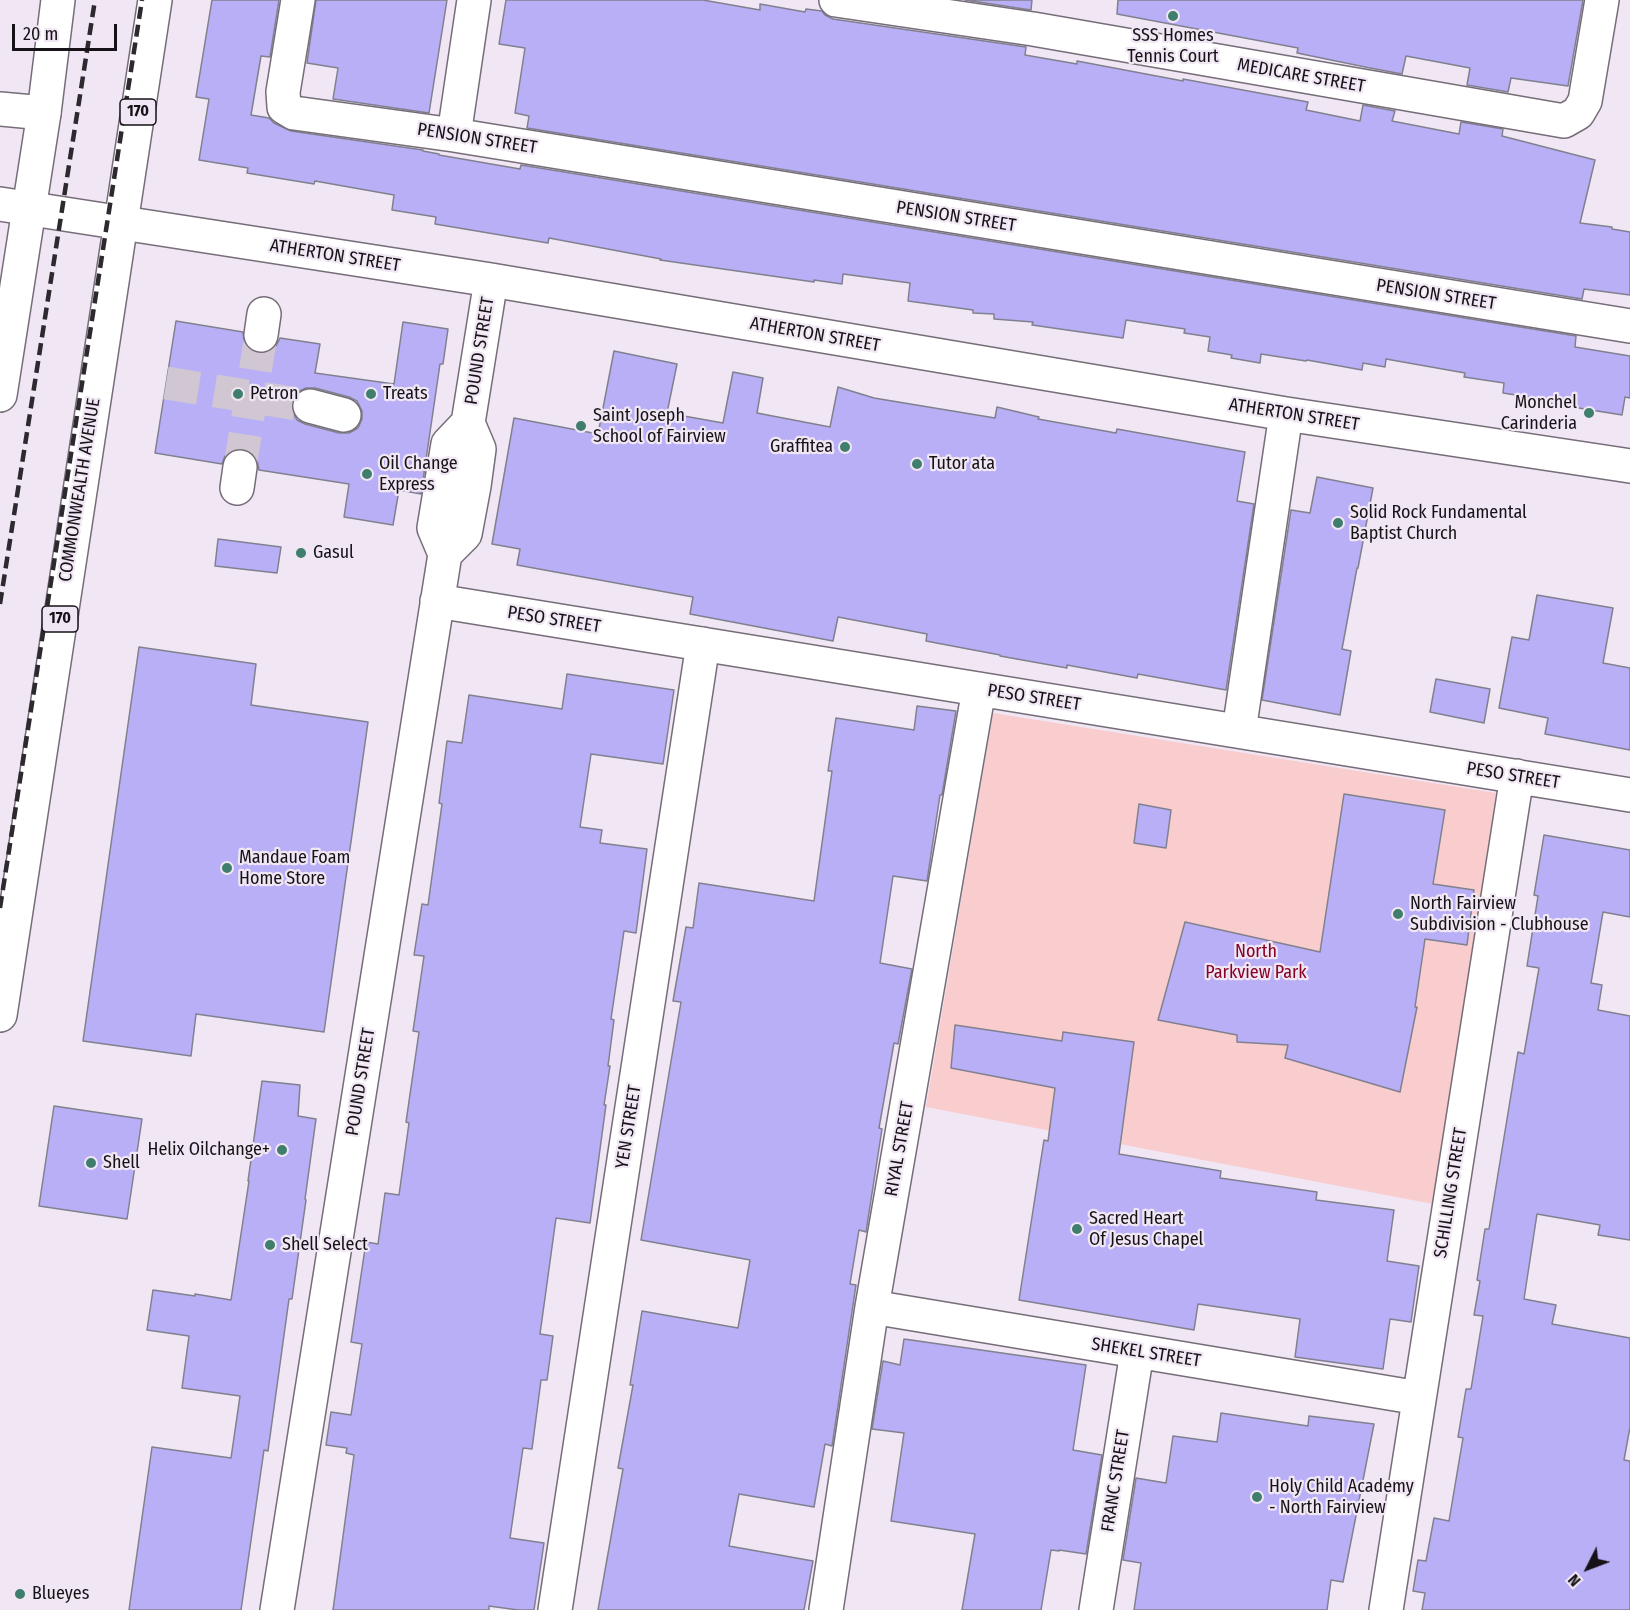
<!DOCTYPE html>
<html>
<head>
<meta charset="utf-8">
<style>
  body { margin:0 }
  #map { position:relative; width:1630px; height:1610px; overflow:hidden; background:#f1e7f4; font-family:"Fira Sans Condensed",sans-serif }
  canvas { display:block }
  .north { position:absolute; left:1558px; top:1538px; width:60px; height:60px; -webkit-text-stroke:4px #f1e7f4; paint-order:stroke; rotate:228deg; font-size:16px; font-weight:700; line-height:24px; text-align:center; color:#161217 }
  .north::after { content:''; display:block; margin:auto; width:21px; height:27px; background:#161217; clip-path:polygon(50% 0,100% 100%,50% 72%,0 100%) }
  .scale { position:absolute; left:12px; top:24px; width:105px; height:27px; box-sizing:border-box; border:3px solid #161217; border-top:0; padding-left:8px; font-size:18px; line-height:21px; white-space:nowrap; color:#161217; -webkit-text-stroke:4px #f1e7f4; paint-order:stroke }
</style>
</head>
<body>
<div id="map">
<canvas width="1630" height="1610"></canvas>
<div class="north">N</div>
<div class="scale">20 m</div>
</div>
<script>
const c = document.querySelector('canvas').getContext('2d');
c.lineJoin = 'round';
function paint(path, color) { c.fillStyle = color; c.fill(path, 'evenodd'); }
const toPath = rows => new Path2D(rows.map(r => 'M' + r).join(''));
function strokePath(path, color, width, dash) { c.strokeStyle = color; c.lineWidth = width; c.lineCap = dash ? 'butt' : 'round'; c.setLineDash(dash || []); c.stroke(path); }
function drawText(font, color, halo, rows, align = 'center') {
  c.font = font + ' "Fira Sans Condensed",sans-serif'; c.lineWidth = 4.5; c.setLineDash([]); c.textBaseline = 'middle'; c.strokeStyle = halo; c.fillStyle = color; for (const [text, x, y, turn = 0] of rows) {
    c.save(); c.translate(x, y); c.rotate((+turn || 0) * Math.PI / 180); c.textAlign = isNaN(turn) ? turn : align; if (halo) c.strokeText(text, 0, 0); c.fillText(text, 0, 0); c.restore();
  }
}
paint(toPath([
  [993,713,1496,793,1433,1204,926,1107]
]), '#f9cccd');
const building = toPath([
  [212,0,279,0,270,57,261,56,251,115,269,118,274,123,291,131,423,150,423,151,439,154,439,155,520,169,521,165,1576,336,1575,347,1630,356,1630,398,1625,397,1622,415,1535,401,1535,398,1503,393,1504,383,1464,377,1465,373,1386,359,1385,367,1363,363,1362,370,1307,360,1306,361,1261,354,1260,363,1231,358,1232,355,1208,351,1210,337,1184,333,1185,329,1126,320,1123,338,1032,325,1033,322,994,319,994,314,973,313,973,310,908,301,910,283,843,274,842,284,814,280,814,282,660,260,661,259,549,238,548,243,435,224,436,217,392,210,394,195,315,181,314,184,247,173,248,168,199,160,209,99,196,97,212,0],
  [316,0,447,0,429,113,333,99,338,68,307,63,316,0],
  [506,0,703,0,760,10,760,4,805,12,806,9,822,11,825,15,833,19,1026,47,1025,55,1077,64,1077,61,1183,81,1183,79,1308,102,1306,110,1360,121,1363,105,1395,111,1392,121,1459,134,1461,122,1503,129,1502,136,1595,160,1580,223,1612,227,1612,229,1630,232,1630,295,1584,289,1582,299,527,128,529,116,515,113,525,48,499,44,506,0],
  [965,0,1032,0,1031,10,965,0],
  [1118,0,1583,0,1568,86,1511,78,1508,92,1467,85,1470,68,1406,56,1402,74,1370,68,1297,53,1298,48,1117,14,1118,0],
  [176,321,243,332,244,342,250,350,258,353,268,352,276,346,280,338,320,344,315,373,394,384,403,322,448,329,443,364,440,364,421,494,399,490,393,525,344,517,349,484,259,470,257,460,251,452,243,449,232,450,225,456,222,464,155,453,176,321],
  [306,388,315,388,349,397,357,401,362,411,362,419,358,428,349,433,339,433,305,424,297,420,292,411,292,402,296,393,306,388],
  [614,351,677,364,667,413,723,423,733,372,763,378,757,413,830,427,838,387,874,398,995,418,997,407,1039,417,1038,419,1116,433,1117,429,1245,452,1237,501,1254,504,1226,690,1138,674,1137,678,1067,665,1067,668,1000,656,1000,655,926,641,927,634,838,617,833,641,690,614,693,597,517,565,520,549,492,544,514,418,598,434,614,351],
  [1317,477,1373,488,1358,568,1357,568,1342,649,1351,651,1340,715,1262,700,1291,510,1310,513,1317,477],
  [218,539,281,547,277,573,215,566,218,539],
  [1537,595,1613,608,1603,663,1630,668,1630,750,1545,734,1548,718,1499,708,1512,637,1529,640,1537,595],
  [139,647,256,664,251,705,368,722,324,1032,196,1014,191,1056,83,1041,139,647],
  [567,674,674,690,663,764,591,754,580,827,602,830,600,843,647,849,636,933,624,931,611,1019,614,1020,608,1066,610,1066,604,1105,606,1105,590,1223,556,1218,540,1334,553,1336,547,1380,541,1380,532,1449,523,1448,510,1538,544,1543,534,1610,518,1610,489,1606,489,1610,333,1610,354,1455,346,1453,347,1448,326,1445,331,1412,351,1415,362,1344,351,1342,366,1242,378,1244,385,1193,399,1195,409,1123,406,1122,419,1032,413,1031,424,956,414,955,422,904,428,905,442,804,439,803,447,741,462,743,469,695,562,709,567,674],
  [1436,679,1490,689,1484,723,1430,712,1436,679],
  [917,706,956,711,942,795,940,795,927,881,893,876,880,963,912,969,898,1044,894,1043,879,1128,882,1129,866,1232,859,1230,850,1284,856,1285,832,1446,825,1444,814,1507,739,1494,729,1546,813,1561,804,1610,598,1610,623,1469,618,1468,633,1385,630,1385,642,1311,738,1328,750,1260,641,1240,681,1002,673,1001,686,927,693,928,699,883,814,901,832,771,828,771,836,718,914,730,917,706],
  [1344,794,1445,810,1433,884,1474,890,1467,945,1425,939,1415,1007,1417,1007,1400,1092,1285,1058,1288,1045,1237,1042,1237,1035,1158,1020,1185,922,1320,952,1344,794],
  [1139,804,1171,810,1166,848,1134,843,1139,804],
  [1544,835,1630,850,1630,917,1603,912,1591,983,1602,985,1598,1010,1630,1016,1630,1240,1598,1235,1600,1225,1537,1214,1524,1299,1556,1305,1552,1324,1630,1338,1630,1427,1624,1460,1630,1461,1630,1610,1422,1610,1425,1593,1413,1591,1418,1560,1426,1561,1434,1518,1449,1521,1463,1438,1458,1437,1466,1389,1471,1389,1483,1316,1474,1315,1480,1281,1477,1280,1485,1229,1489,1229,1518,1052,1524,1054,1539,968,1527,966,1538,896,1534,895,1544,835],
  [955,1025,1062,1041,1063,1032,1134,1042,1119,1154,1221,1171,1220,1178,1317,1192,1316,1200,1394,1210,1387,1261,1419,1266,1411,1322,1390,1319,1383,1369,1295,1357,1300,1319,1198,1304,1194,1330,1019,1300,1044,1140,1048,1141,1055,1088,951,1068,955,1025],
  [262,1081,300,1085,298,1116,316,1119,305,1199,306,1200,292,1299,289,1299,268,1451,264,1450,241,1610,129,1610,152,1447,231,1458,240,1396,182,1388,189,1336,147,1330,153,1290,195,1296,195,1294,231,1300,249,1181,248,1181,262,1081],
  [54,1106,142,1119,127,1219,39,1206,54,1106],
  [904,1339,1086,1365,1073,1450,1102,1455,1086,1554,1059,1550,1059,1551,1051,1550,1041,1610,962,1610,975,1534,891,1521,904,1433,872,1429,883,1361,900,1365,904,1339],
  [1221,1413,1308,1426,1309,1416,1374,1424,1343,1582,1331,1580,1327,1610,1134,1610,1141,1563,1123,1560,1136,1478,1166,1483,1173,1436,1217,1442,1221,1413]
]);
paint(building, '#b8aff7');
strokePath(building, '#81808e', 1.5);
strokePath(toPath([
  [166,383,310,406],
  [240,467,261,335]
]), '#d0c7d3', 33, [33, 16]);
const minor = toPath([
  [298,0,283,92,284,107,294,113,454,135,1630,326],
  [836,0,1033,29,1564,121,1578,113,1585,101,1602,0],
  [0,109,44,113],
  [454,135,474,0],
  [0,204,491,280,1286,414,1630,466],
  [261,335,264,314],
  [310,406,344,415],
  [237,488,240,467],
  [445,554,465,534,474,486,479,449,468,423,491,280],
  [437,601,1630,795],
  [1239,731,1286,414],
  [872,1307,1419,1398],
  [277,1610,445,554,434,528,448,444,468,423],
  [555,1610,703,644],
  [826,1610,872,1307,979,689],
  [1096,1610,1137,1352],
  [1386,1610,1517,776]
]);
const major = toPath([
  [0,395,44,113,58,0],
  [0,1015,155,0]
]);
strokePath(minor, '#766d79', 36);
strokePath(major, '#766d79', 36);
strokePath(minor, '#fff', 33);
strokePath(major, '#fff', 33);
strokePath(toPath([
  [0,604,95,0],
  [0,908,142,0]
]), '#2d292f', 4.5, [12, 6]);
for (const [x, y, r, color] of [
  [1173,16,6,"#3f7e6c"],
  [238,394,6,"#3f7e6c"],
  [371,394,6,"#3f7e6c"],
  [1589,413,6,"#3f7e6c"],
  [581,426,6,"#3f7e6c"],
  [845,447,6,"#3f7e6c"],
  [917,464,6,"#3f7e6c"],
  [367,474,6,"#3f7e6c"],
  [1338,523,6,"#3f7e6c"],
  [301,553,6,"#3f7e6c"],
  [227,868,6,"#3f7e6c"],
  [1398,914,6,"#3f7e6c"],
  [282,1150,6,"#3f7e6c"],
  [91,1163,6,"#3f7e6c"],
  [1077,1229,6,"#3f7e6c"],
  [270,1245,6,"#3f7e6c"],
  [1257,1497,6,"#3f7e6c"],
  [20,1594,6,"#3f7e6c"]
]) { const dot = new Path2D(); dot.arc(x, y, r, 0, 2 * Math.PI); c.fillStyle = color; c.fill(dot); strokePath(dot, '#f1e7f4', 2); }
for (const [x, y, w] of [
  [138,112,36],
  [60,619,36]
]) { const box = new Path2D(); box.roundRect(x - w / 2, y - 13, w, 26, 4.5); c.fillStyle = '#f1e7f4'; c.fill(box); strokePath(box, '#161217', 1.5); }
drawText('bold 16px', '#161217', null, [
  ["170",138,112],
  ["170",60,619]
]);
drawText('18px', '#161217', '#f1e7f4', [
  ["SSS Homes",1173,36,"center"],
  ["Tennis Court",1173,57,"center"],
  ["Petron",250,394],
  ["Treats",383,394],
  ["Monchel",1577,403,"right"],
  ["Carinderia",1577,424,"right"],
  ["Saint Joseph",593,416],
  ["School of Fairview",593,437],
  ["Graffitea",833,447,"right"],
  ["Oil Change",379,464],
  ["Express",379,485],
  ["Tutor ata",929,464],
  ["Solid Rock Fundamental",1350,513],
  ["Baptist Church",1350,534],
  ["Gasul",313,553],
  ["Mandaue Foam",239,858],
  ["Home Store",239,879],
  ["North Fairview",1410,904],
  ["Subdivision - Clubhouse",1410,925],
  ["Helix Oilchange+",270,1150,"right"],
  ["Shell",103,1163],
  ["Sacred Heart",1089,1219],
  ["Of Jesus Chapel",1089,1240],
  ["Shell Select",282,1245],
  ["Holy Child Academy",1269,1487],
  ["- North Fairview",1269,1508],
  ["Blueyes",32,1594]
], 'left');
drawText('18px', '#161217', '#f1e7f4', [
  ["MEDICARE STREET",1301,76,10],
  ["PENSION STREET",477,139,9],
  ["PENSION STREET",956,217,9],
  ["ATHERTON STREET",335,256,9],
  ["PENSION STREET",1436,295,9],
  ["ATHERTON STREET",815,335,10],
  ["POUND STREET",480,351,-81],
  ["ATHERTON STREET",1294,415,9],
  ["COMMONWEALTH AVENUE",80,490,-81],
  ["PESO STREET",554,620,9],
  ["PESO STREET",1034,698,9],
  ["PESO STREET",1513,776,9],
  ["POUND STREET",361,1082,-81],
  ["YEN STREET",629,1127,-81],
  ["RIYAL STREET",900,1149,-80],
  ["SCHILLING STREET",1451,1193,-81],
  ["SHEKEL STREET",1146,1353,9],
  ["FRANC STREET",1116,1481,-81]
]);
drawText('18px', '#860125', '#f1e7f4', [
  ["North",1256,952],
  ["Parkview Park",1256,973]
]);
</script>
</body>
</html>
